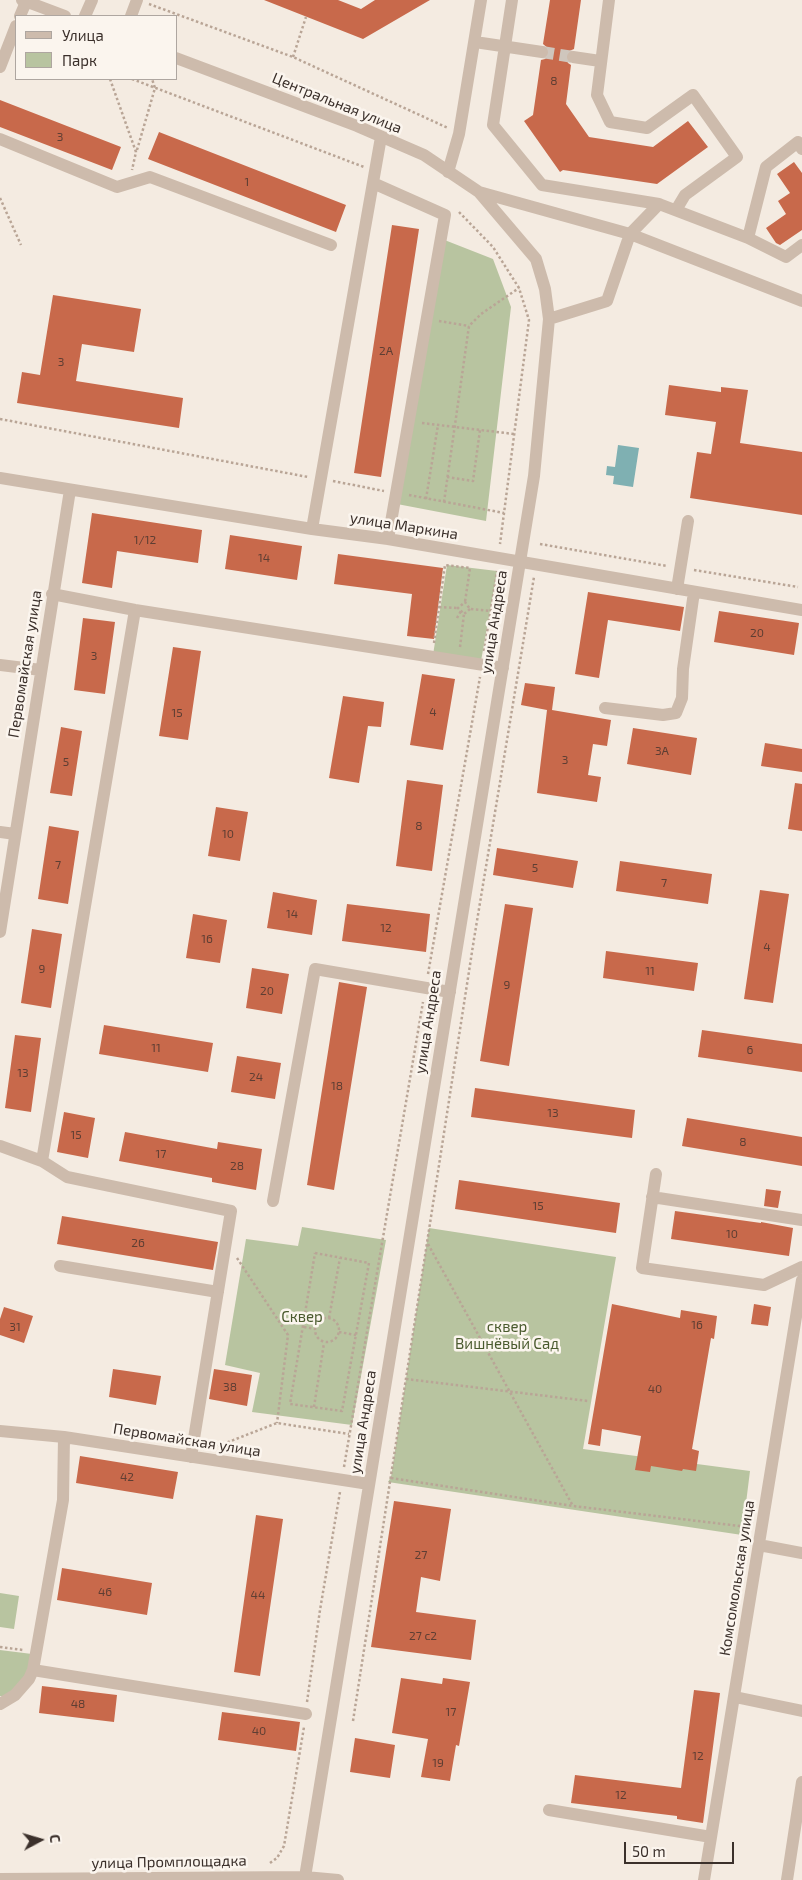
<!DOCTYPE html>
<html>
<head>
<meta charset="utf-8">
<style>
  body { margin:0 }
  #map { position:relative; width:802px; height:1880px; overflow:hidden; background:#f4ebe1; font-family:"Exo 2",sans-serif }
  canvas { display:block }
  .legend { position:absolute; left:15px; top:15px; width:162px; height:65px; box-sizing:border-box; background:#fbf5ee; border:1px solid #aea6a0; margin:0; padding:6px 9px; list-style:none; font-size:15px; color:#3b302b }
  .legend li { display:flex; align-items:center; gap:10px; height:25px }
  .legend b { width:25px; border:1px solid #aea6a0 }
  .north { position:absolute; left:15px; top:1815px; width:50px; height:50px; -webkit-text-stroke:4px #fbf5ee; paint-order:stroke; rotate:84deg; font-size:14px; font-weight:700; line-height:20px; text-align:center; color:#3b302b }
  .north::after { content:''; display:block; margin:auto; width:18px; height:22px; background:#3b302b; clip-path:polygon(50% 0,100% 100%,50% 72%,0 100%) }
  .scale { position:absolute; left:624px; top:1842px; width:110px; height:22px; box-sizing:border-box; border:2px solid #3b302b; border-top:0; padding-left:6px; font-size:15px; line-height:18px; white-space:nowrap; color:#3b302b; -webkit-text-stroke:4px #fbf5ee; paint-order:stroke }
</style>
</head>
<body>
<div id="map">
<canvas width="802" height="1880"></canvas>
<ul class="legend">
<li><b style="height:6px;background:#cdbbac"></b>Улица</li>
<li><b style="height:14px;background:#b8c4a0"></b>Парк</li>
</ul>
<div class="north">С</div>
<div class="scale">50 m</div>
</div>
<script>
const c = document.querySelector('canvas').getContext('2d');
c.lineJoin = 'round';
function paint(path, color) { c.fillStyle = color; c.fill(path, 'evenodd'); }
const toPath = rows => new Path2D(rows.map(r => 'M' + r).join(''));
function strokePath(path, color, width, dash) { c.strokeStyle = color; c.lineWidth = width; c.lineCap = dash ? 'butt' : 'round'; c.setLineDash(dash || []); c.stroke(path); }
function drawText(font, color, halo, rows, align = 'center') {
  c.font = font + ' "Exo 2",sans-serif'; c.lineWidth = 5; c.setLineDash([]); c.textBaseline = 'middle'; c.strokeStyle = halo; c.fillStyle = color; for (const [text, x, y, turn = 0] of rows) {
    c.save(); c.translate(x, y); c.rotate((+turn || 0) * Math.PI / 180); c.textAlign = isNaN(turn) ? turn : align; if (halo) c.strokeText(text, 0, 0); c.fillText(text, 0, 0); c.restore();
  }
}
paint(toPath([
  [442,239,493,259,511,307,486,521,397,504],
  [447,565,497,571,481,661,433,655],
  [302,1227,386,1240,352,1425,252,1412,260,1373,225,1365,246,1239,298,1246],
  [429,1228,616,1257,583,1449,750,1471,742,1535,388,1482,391,1477],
  [0,1593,19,1596,14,1629,0,1627],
  [0,1650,32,1654,29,1673,16,1687,5,1696,0,1696]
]), '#b8c4a0');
paint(toPath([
  [618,445,639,448,633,487,613,484,614,476,606,475,607,466,615,467]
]), '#7fb0b2');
paint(toPath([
  [264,0,338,0,361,9,375,0,430,0,363,39],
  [550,0,581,0,574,49,567,52,565,56,568,63,571,65,566,104,589,137,653,147,688,121,708,147,657,184,563,170,560,172,524,121,533,115,541,60,545,59,550,54,549,49,543,44],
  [0,100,121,147,112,170,0,127],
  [159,132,346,205,336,232,148,159],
  [794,162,802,173,802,230,780,245,776,243,766,228,786,214,778,201,790,193,777,174],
  [392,225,419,229,381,477,354,473],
  [53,295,141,309,134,352,82,344,76,381,183,398,179,428,17,403,22,372,40,375],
  [669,385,721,392,721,387,748,390,740,443,802,452,802,515,690,498,697,452,711,454,716,422,665,415],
  [92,513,202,530,198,563,117,551,112,588,82,583],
  [230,535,302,546,297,580,225,569],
  [338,554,443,568,434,639,407,636,412,594,334,584],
  [588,592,684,607,680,631,608,620,599,678,575,674],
  [719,611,799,623,794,655,714,642],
  [83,618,115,622,105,694,74,690],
  [173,647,201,651,188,740,159,736],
  [422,674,455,679,443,750,410,745],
  [525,683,555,687,552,710,611,720,607,746,593,744,588,775,601,777,597,802,537,793,547,710,521,705],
  [343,696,384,702,381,727,368,726,359,783,329,778],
  [61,727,82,731,72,796,50,793],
  [633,728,697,738,691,775,627,764],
  [765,743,802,749,802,772,761,766],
  [407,780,443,785,432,871,396,866],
  [795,783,802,784,802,831,788,829],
  [216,807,248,812,240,861,208,856],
  [49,826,79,831,68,904,38,899],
  [497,848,578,861,573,888,493,875],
  [620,861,712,874,708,904,616,891],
  [760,890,789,894,773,1003,744,999],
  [273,892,317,900,312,935,267,928],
  [347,904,430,914,426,952,342,941],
  [505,904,533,908,509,1066,480,1061],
  [193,914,227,920,220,963,186,958],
  [32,929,62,934,51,1008,21,1003],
  [606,951,698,963,694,991,603,978],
  [252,968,289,974,282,1014,246,1008],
  [339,982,367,987,334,1190,307,1185],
  [104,1025,213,1043,208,1072,99,1054],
  [702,1030,802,1044,802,1072,698,1057],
  [15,1035,41,1038,31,1112,5,1108],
  [237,1056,281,1063,275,1099,231,1092],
  [475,1088,635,1110,632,1138,471,1117],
  [64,1112,95,1118,88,1158,57,1152],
  [687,1118,802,1137,802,1166,682,1146],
  [125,1132,217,1149,218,1142,262,1149,256,1190,212,1182,212,1178,119,1161],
  [459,1180,620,1203,616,1233,455,1209],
  [766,1189,781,1191,778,1208,764,1206],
  [675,1211,761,1223,761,1222,793,1228,789,1256,671,1239],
  [62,1216,218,1242,213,1270,57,1244],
  [612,1304,680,1318,681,1310,717,1316,714,1339,711,1338,692,1449,699,1451,696,1471,683,1469,682,1471,651,1466,650,1472,635,1470,641,1436,602,1429,600,1446,588,1444],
  [754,1304,771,1307,768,1326,751,1324],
  [4,1307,33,1316,24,1343,0,1335,0,1319],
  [113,1369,161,1376,156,1405,109,1397],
  [214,1369,252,1375,247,1406,209,1399],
  [80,1456,178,1472,173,1499,76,1483],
  [394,1501,451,1509,440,1581,421,1577,416,1612,476,1620,471,1660,371,1647],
  [256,1515,283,1519,260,1676,234,1672],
  [62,1568,152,1583,147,1615,57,1600],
  [401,1678,442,1684,443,1678,470,1682,459,1746,456,1745,450,1781,421,1777,428,1739,392,1733],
  [42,1686,117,1695,114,1722,39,1713],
  [694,1690,720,1693,703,1823,677,1819,677,1816,571,1803,575,1775,681,1788],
  [222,1712,300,1722,296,1751,218,1740],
  [355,1738,395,1745,390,1778,350,1772]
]), '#c8694b');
strokePath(toPath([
  [542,52,573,57]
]), '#cfc6bd', 12, [12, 6]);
strokePath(toPath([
  [149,4,293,57,448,128],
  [293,57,306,17],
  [110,79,136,152,132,170],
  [132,79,364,167],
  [137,150,155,88,152,79],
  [0,198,21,245],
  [459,212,493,247,519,288,529,320,500,544],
  [439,321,469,326],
  [0,419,308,477],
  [422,423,514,434],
  [447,477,473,481,480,430],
  [333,481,384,491],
  [409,495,504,513],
  [426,499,438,425],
  [444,502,469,326,481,314,519,288],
  [540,544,667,566],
  [694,570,798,587],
  [439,607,458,608],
  [470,609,464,614,458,608,465,602,470,609,490,611],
  [457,618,461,611],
  [434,643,445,565,470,568,465,602],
  [460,647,464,614],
  [484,651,497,571],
  [428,974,480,677],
  [428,1244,573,1506],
  [315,1253,369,1263,342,1411,290,1404,315,1253],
  [237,1258,288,1335,277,1423],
  '315 1330a12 12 0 1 1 24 0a12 12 0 1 1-24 0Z',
  [329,1318,340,1258],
  [304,1327,315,1329],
  [339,1332,356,1335],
  [406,1379,588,1401],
  [314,1407,324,1343],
  [218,1446,277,1423,349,1434],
  [344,1467,423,1002],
  [391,1478,573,1506,748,1527],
  [0,1647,23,1650],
  [307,1702,320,1610,340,1492],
  [353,1721,474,939,534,577],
  [270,1863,277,1858,284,1846,304,1727]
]), '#b9a596', 2.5, [2.5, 2.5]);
strokePath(toPath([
  [22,0,65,16],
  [512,0,493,125,542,185,659,204],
  [609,0,597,95,610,122,647,128,693,95,737,157,685,195,676,210],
  [20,16,26,2],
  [85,16,92,0],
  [131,16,137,0],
  [475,42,542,52],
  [573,57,600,61],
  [176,58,357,126,424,155,479,192,536,259,545,289,549,319,534,476,305,1877,306,1880],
  [0,67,16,26],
  [0,139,117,187,150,177,331,245],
  [448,172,459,134,481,0],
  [373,183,445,215,388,539],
  [479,192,630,234,802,301],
  [748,238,766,167,798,142,802,149],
  [549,319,607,301,630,234,659,204,748,238,786,257,802,245],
  [0,478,312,529,388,539,802,610],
  [312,529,381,137],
  [677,589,688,521],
  [52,594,135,610,503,668],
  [0,665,41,670],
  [605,708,663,715,676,713,682,698,683,669,694,592],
  [0,832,15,834],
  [0,932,70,490],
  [0,1146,42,1161,67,1177,231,1211,191,1457],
  [42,1161,135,610],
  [656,1174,642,1268,764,1285,802,1267],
  [652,1197,802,1220],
  [273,1201,315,969,450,992],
  [60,1266,218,1292],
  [0,1431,64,1437,369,1484],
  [759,1545,802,1553],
  [33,1670,306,1714],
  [735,1697,802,1711],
  [0,1704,15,1695,29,1679,33,1670,63,1500,64,1437],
  [549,1810,711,1837],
  [0,1879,305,1877,338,1880],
  [704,1880,802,1280],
  [787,1880,802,1782]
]), '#cdbbac', 12);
drawText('12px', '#5e3e33', null, [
  ["8",554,81],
  ["3",60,137],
  ["1",247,182],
  ["2А",386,351],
  ["3",61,362],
  ["1/12",145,540],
  ["14",264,558],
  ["20",757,633],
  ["3",94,656],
  ["4",433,712],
  ["15",177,713],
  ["3А",662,751],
  ["3",565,760],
  ["5",66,762],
  ["8",419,826],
  ["10",228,834],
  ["7",58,865],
  ["5",535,868],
  ["7",664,883],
  ["14",292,914],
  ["12",386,928],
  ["16",207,939],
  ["4",767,947],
  ["9",42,969],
  ["11",650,971],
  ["9",507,985],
  ["20",267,991],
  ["11",156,1048],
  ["6",750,1050],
  ["13",23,1073],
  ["24",256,1077],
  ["18",337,1086],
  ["13",553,1113],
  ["15",76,1135],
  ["8",743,1142],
  ["17",161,1154],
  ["28",237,1166],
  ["15",538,1206],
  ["10",732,1234],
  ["26",138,1243],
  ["16",697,1325],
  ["31",15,1327],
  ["38",230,1387],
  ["40",655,1389],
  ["42",127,1477],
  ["27",421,1555],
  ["46",105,1592],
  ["44",258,1595],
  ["27 c2",423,1636],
  ["48",78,1704],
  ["17",451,1712],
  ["40",259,1731],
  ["12",698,1756],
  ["19",438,1763],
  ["12",621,1795]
]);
drawText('15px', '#3b302b', '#fbf5ee', [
  ["Центральная улица",337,103,22],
  ["улица Маркина",404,526,9],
  ["улица Андреса",494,622,-81],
  ["Первомайская улица",25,664,-81],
  ["улица Андреса",428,1022,-81],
  ["улица Андреса",363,1422,-81],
  ["Первомайская улица",187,1440,9],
  ["Комсомольская улица",737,1578,-81],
  ["улица Промплощадка",169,1862,-1]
]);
drawText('15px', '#4a5a2e', '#fbf5ee', [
  ["Сквер",302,1317],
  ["сквер",507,1327],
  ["Вишнёвый Сад",507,1344]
]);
</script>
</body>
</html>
